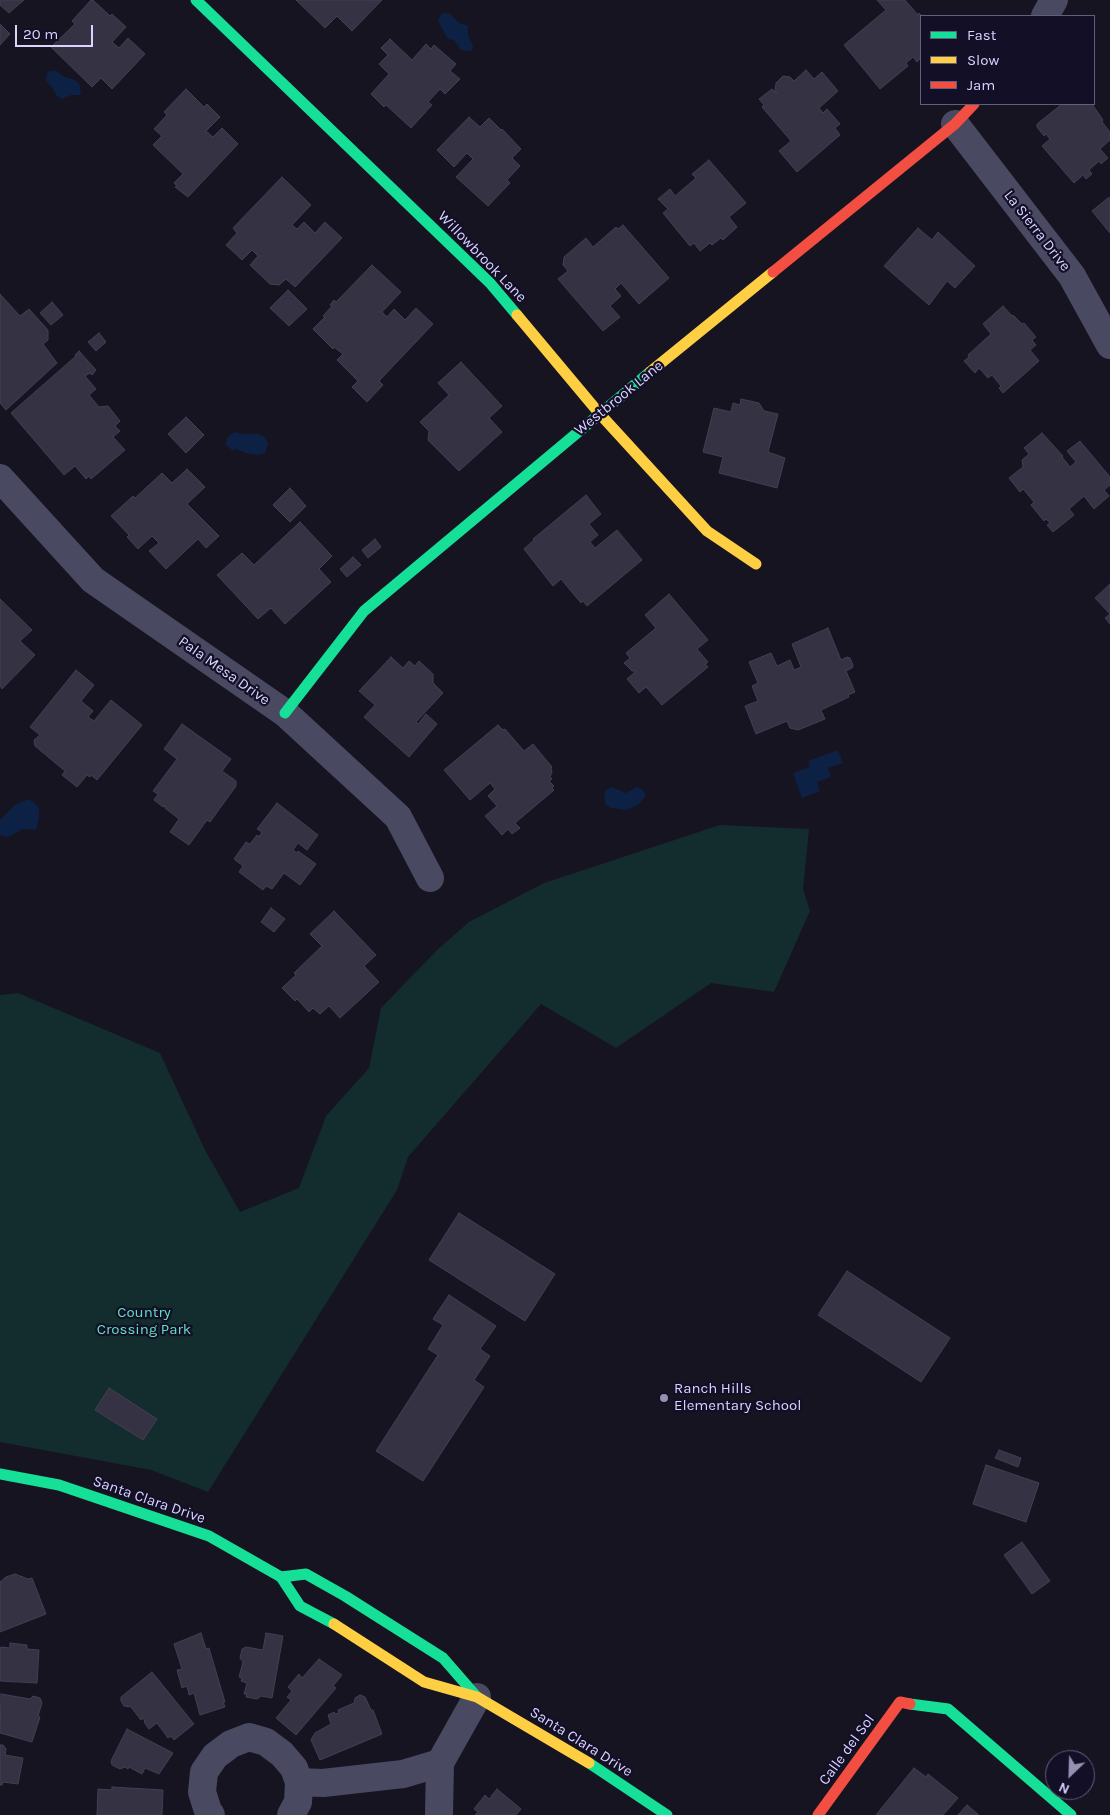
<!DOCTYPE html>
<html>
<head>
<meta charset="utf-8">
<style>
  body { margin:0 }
  #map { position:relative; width:1110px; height:1815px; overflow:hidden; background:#161421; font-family:Karla,sans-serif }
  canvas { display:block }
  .legend { position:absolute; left:920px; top:15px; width:175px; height:90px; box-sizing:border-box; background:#130f26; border:1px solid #625e7d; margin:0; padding:6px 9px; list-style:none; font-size:15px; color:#d9d4ff }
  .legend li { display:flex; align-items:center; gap:10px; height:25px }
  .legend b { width:25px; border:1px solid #625e7d }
  .north { position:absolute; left:1045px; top:1750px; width:50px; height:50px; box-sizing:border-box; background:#130f26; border:1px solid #625e7d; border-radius:50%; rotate:204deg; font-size:14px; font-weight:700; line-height:20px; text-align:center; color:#d9d4ff }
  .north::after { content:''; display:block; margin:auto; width:18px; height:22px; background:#9591b1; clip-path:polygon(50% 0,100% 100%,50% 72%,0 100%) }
  .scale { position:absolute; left:15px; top:25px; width:78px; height:22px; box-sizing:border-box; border:2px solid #d9d4ff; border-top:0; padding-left:6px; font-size:15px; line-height:18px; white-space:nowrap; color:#d9d4ff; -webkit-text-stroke:4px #130f26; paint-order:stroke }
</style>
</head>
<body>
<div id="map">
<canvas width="1110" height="1815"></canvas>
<ul class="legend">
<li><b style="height:6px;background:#16e098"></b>Fast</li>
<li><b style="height:6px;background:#ffcf43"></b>Slow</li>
<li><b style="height:6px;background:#f24e42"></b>Jam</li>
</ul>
<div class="north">N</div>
<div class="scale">20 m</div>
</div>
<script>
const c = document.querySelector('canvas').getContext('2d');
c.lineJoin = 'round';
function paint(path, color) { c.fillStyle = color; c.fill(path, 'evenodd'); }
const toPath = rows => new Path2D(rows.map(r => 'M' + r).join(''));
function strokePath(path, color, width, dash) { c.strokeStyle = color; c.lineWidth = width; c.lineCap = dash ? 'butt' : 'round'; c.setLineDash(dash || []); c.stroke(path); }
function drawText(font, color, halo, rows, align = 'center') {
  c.font = font + ' Karla,sans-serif'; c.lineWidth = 4.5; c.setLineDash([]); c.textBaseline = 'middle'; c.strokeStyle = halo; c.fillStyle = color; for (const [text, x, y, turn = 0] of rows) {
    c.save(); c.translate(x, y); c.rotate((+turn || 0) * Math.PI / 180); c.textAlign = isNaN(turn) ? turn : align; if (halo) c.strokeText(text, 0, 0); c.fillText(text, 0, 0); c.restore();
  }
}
paint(toPath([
  [720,825,809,829,803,889,810,911,774,992,711,983,616,1048,541,1004,408,1157,397,1190,208,1492,151,1470,0,1442,0,995,18,993,160,1053,205,1150,240,1212,299,1188,326,1116,369,1068,381,1008,438,949,469,922,544,883]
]), '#132c2d');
paint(toPath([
  [445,13,450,14,461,24,466,25,468,27,468,35,473,46,472,51,461,50,454,40,448,39,438,21,441,14],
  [50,71,57,71,62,76,75,80,79,84,81,92,80,95,71,95,63,99,57,96,52,87,46,82,47,73],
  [234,432,243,434,259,434,265,437,268,444,265,453,259,455,246,453,236,449,232,450,225,444,228,437],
  [838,750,843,763,828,768,831,777,817,782,820,791,802,798,793,773,810,767,808,761],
  [612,787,626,793,637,787,642,789,645,793,645,797,639,804,627,810,611,808,606,805,604,796,606,790],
  [28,799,35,803,39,808,39,819,36,830,22,829,11,836,6,837,0,835,0,820,15,805]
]), '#0d2144');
const building = toPath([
  [0,0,24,0,9,13,0,5,0,0],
  [91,0,93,0,110,16,112,14,126,27,112,42,119,48,128,38,145,54,112,89,101,78,92,87,51,47,75,24,72,21,91,0],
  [296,0,382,0,352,31,337,16,325,28,296,0],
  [877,0,905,0,918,15,919,13,922,16,921,58,917,62,913,57,906,63,908,66,880,89,844,45,886,10,877,0],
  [0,24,10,34,0,45,0,24],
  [390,39,412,60,426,44,431,49,434,45,456,64,450,71,460,79,445,94,440,89,428,102,432,105,411,128,386,105,384,107,371,94,389,74,379,64,388,55,381,48,390,39],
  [806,70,814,79,822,72,838,91,819,108,823,113,827,109,840,124,835,128,840,135,797,172,779,151,791,141,762,107,764,105,759,99,772,89,777,94,775,90,776,83,783,76,790,77,794,81,806,70],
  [186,89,204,107,207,104,220,117,206,131,213,137,222,128,238,144,188,197,175,187,177,186,174,183,183,174,153,145,162,136,154,129,167,115,164,112,186,89],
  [1062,104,1092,104,1103,120,1102,122,1110,132,1110,140,1100,149,1108,158,1101,164,1099,161,1089,170,1092,174,1086,179,1083,175,1074,183,1042,146,1050,139,1046,134,1044,136,1037,127,1037,124,1062,104],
  [469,117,480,127,489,118,501,130,502,129,521,149,512,158,520,166,507,180,510,183,488,206,456,177,473,159,467,153,454,167,437,150,469,117],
  [709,160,746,203,729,217,737,227,734,230,723,240,721,238,712,245,710,243,700,251,694,243,690,246,663,213,668,209,658,199,670,189,675,196,696,178,692,174,709,160],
  [282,177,311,205,292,225,297,229,304,222,315,233,325,222,342,238,295,287,286,279,279,285,270,284,250,265,258,256,252,250,242,260,226,245,237,233,233,228,282,177],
  [1108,198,1110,198,1110,233,1092,211,1108,198],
  [623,225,669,278,639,304,621,283,615,289,621,296,610,306,620,317,603,331,558,279,568,271,563,265,564,257,586,238,593,247,616,227,618,229,623,225],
  [918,228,932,240,938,232,975,266,955,288,947,281,929,305,884,266,918,228],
  [372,265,401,292,382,312,387,317,394,309,405,320,416,308,433,324,379,381,383,385,367,402,352,387,358,381,337,360,343,354,334,347,333,349,313,329,325,317,323,316,332,306,330,305,334,300,336,302,372,265],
  [288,290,307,309,289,326,270,308,288,290],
  [0,294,20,316,29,309,48,330,48,340,43,344,57,363,6,410,0,403,0,294],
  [52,302,63,315,51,325,40,313,52,302],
  [1003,306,1012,316,1013,315,1022,324,1024,323,1036,337,1032,340,1036,345,1030,350,1039,361,1003,393,999,388,1001,386,992,375,988,378,979,368,975,373,964,361,969,357,968,355,991,334,983,324,1003,306],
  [99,333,106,342,96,351,88,342,99,333],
  [79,351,96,370,92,375,90,373,85,376,96,389,89,395,99,407,108,406,120,421,115,426,120,431,113,437,125,450,91,479,89,476,86,479,75,466,64,475,11,413,76,356,75,355,79,351],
  [461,362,502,406,489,418,502,432,459,471,428,440,429,431,420,422,449,395,438,383,461,362],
  [741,399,759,403,764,411,778,414,768,452,785,458,777,488,719,473,723,457,703,452,714,408,731,412,733,403,740,405,741,399],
  [186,417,204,435,186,453,168,434,186,417],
  [1042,433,1063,456,1062,457,1070,467,1076,462,1067,451,1080,441,1110,477,1110,485,1104,490,1109,496,1094,509,1084,496,1069,509,1074,515,1053,532,1047,525,1050,523,1046,519,1044,521,1031,505,1034,502,1023,489,1020,492,1009,478,1023,467,1022,460,1029,454,1024,448,1042,433],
  [187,469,205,487,187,504,219,536,206,548,198,539,166,569,149,551,159,543,152,536,138,549,127,537,129,535,111,516,133,496,135,498,162,473,172,483,187,469],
  [290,488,306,506,290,522,273,505,290,488],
  [586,495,601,514,589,524,598,535,590,542,595,548,617,530,642,560,587,606,583,601,581,603,561,579,553,586,524,549,534,540,533,539,586,495],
  [300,522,332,556,319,569,331,582,285,624,271,608,258,619,217,575,242,553,254,565,300,522],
  [375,539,381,547,368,558,362,550,375,539],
  [353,557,361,565,347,577,340,569,353,557],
  [1110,584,1110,624,1105,618,1110,614,1095,598,1110,584],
  [669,594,708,640,697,649,708,662,705,664,708,667,662,705,646,687,639,693,627,679,636,671,632,671,624,663,630,658,626,653,656,628,645,615,669,594],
  [0,599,32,630,20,641,35,655,2,689,0,686,0,599],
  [828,628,841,660,847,657,850,658,853,665,852,668,846,671,855,692,848,695,849,697,821,710,825,719,798,730,790,728,787,721,756,734,745,706,758,701,752,686,758,683,749,662,771,653,777,666,790,660,794,670,801,667,792,644,828,628],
  [391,657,403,668,409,661,415,666,419,661,433,674,433,683,443,693,416,722,418,724,426,714,437,724,409,757,364,717,375,705,359,691,391,657],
  [76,670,94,685,81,701,93,711,88,717,94,721,111,700,142,725,97,780,91,775,90,777,87,775,77,787,62,775,65,771,35,746,34,740,40,735,30,727,76,670],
  [182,724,231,759,222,771,236,781,236,786,210,822,207,820,189,845,170,832,179,819,165,808,165,805,163,807,154,800,158,794,153,791,177,759,164,749,182,724],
  [498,725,503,730,505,729,524,751,533,744,552,767,551,768,552,772,550,777,552,779,549,781,554,786,552,788,554,790,515,823,520,828,512,834,508,829,502,835,485,816,497,806,488,796,495,789,490,783,470,800,444,770,498,725],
  [277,803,318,835,307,850,298,843,293,850,297,853,298,851,316,864,300,885,284,873,272,889,266,886,263,890,239,872,243,866,234,859,246,842,250,844,257,835,259,837,262,832,257,829,277,803],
  [271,908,285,919,274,932,261,922,271,908],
  [334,911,376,955,364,966,379,982,340,1018,329,1006,320,1014,313,1008,309,1012,297,999,295,1001,282,988,296,975,294,973,322,946,310,934,334,911],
  [459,1213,555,1274,525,1321,429,1260,459,1213],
  [847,1271,950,1338,921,1382,818,1315,847,1271],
  [449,1295,496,1326,480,1349,490,1356,474,1380,484,1387,423,1481,376,1451,438,1355,428,1349,443,1325,433,1319,449,1295],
  [109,1388,157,1419,143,1440,95,1410,109,1388],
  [999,1450,1021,1458,1018,1467,995,1458,999,1450],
  [986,1465,1039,1483,1026,1522,973,1504,986,1465],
  [1022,1542,1050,1581,1032,1594,1004,1555,1022,1542],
  [15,1574,28,1579,32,1578,46,1614,0,1632,0,1582,6,1577,15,1574],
  [201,1633,206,1649,209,1648,225,1702,223,1702,225,1707,200,1715,194,1693,189,1695,187,1686,182,1688,177,1670,182,1669,174,1644,201,1633],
  [266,1633,283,1636,272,1698,261,1696,257,1699,246,1697,247,1694,244,1694,247,1683,241,1681,242,1678,239,1677,243,1662,240,1658,242,1649,246,1647,263,1650,266,1633],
  [10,1643,27,1645,27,1649,39,1650,37,1683,0,1681,0,1649,1,1647,10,1648,10,1643],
  [319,1659,342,1675,333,1686,336,1688,296,1735,276,1718,291,1700,287,1697,292,1691,288,1687,299,1674,302,1678,319,1659],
  [152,1672,194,1724,174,1740,171,1736,168,1738,157,1723,149,1729,144,1722,145,1721,143,1718,141,1720,131,1707,124,1706,121,1701,121,1697,152,1672],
  [1,1694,30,1699,33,1696,40,1698,42,1703,38,1716,40,1717,32,1742,0,1733,1,1694],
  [360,1695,365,1697,371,1710,373,1710,382,1734,320,1760,311,1740,315,1733,331,1724,328,1715,334,1712,335,1714,339,1713,338,1710,354,1703,355,1698,360,1695],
  [127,1729,173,1753,159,1774,145,1768,142,1774,129,1767,128,1769,125,1767,120,1769,112,1765,111,1761,127,1729],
  [0,1745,3,1745,6,1749,5,1755,23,1758,18,1784,3,1782,2,1785,0,1785,0,1745],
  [914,1768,926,1777,928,1774,958,1798,943,1815,876,1815,914,1768],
  [112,1787,163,1790,162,1815,97,1815,98,1789,112,1790,112,1787],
  [497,1789,521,1809,516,1815,475,1815,478,1812,474,1809,485,1795,489,1799,497,1789],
  [967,1805,979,1815,958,1815,967,1805]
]);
paint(building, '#343243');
strokePath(building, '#433f54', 1);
strokePath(toPath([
  [1045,16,1054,0],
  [955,124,1072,276,1110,345],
  [0,478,93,580,285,713,398,817,430,878],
  [299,1782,323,1783,403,1774,440,1763],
  [211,1815,208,1811,202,1792,204,1772,215,1756,231,1744,249,1737,266,1742,282,1754,294,1768,299,1782,298,1802,291,1815],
  [439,1815,440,1763,477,1697]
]), '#4a4962', 28);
strokePath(toPath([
  [196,0,490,283,517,315],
  [285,713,364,611,650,372],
  [0,1474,59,1485,209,1536,281,1577,300,1606,334,1624],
  [281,1577,306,1574,345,1596,443,1658,477,1697],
  [910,1704,948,1709,1071,1815],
  [589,1763,667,1815]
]), '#16e098', 11);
strokePath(toPath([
  [517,315,599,413,707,531,756,564],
  [650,372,773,272],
  [334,1624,424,1682,477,1697,589,1763]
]), '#ffcf43', 11);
strokePath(toPath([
  [773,272,955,124,974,104],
  [818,1815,900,1702,910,1704]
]), '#f24e42', 11);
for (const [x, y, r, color] of [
  [664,1398,5,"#9591b1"]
]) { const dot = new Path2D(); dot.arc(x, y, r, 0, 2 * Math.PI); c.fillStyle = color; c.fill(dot); strokePath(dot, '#130f26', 2); }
drawText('15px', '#d9d4ff', '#130f26', [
  ["La Sierra Drive",1037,231,52],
  ["Willowbrook Lane",482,257,46],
  ["Westbrook Lane",619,398,-39],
  ["Pala Mesa Drive",224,671,35],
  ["Santa Clara Drive",149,1500,19],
  ["Santa Clara Drive",581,1742,32],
  ["Calle del Sol",847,1750,-54]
]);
drawText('15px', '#5fe0c0', '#130f26', [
  ["Country",144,1313],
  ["Crossing Park",144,1330]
]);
drawText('15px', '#d9d4ff', '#130f26', [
  ["Ranch Hills",674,1389],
  ["Elementary School",674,1406]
], 'left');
</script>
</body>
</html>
